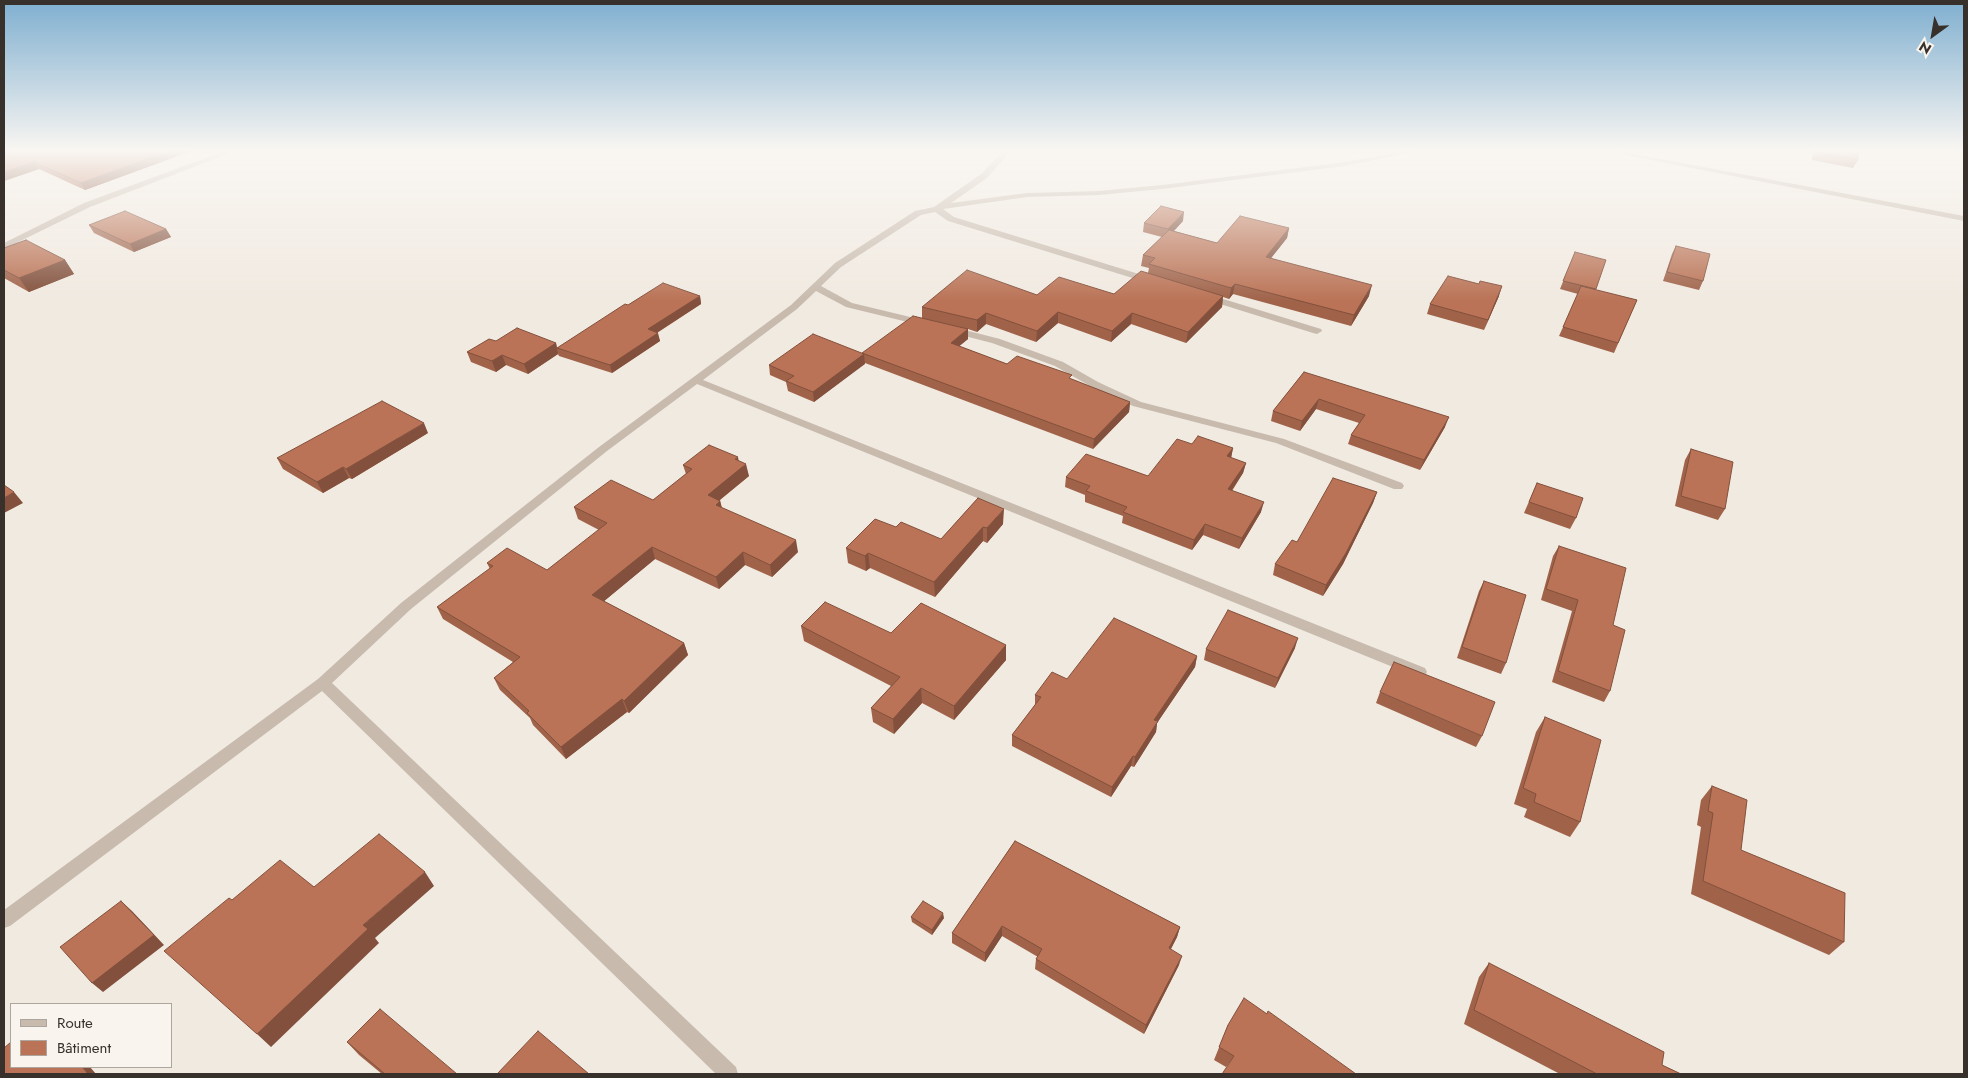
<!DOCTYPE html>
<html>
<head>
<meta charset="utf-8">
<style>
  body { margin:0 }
  #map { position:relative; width:1968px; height:1078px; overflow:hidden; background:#f1eae1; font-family:Jost,sans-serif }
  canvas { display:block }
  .frame { position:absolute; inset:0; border:5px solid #38302b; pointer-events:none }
  .legend { position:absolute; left:10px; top:1003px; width:162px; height:65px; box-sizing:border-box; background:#f9f4ed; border:1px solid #aca69f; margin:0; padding:6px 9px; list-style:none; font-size:15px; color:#38302b }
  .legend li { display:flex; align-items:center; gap:10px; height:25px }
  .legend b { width:25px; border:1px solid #aca69f }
  .north { position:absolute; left:1908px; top:10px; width:50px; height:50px; -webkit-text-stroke:4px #f9f4ed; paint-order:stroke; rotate:212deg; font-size:14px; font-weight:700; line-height:20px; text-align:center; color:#38302b }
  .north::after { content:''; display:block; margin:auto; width:18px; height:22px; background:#38302b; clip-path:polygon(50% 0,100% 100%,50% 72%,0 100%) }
</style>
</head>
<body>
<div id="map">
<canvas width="1968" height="1078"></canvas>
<div class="frame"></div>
<ul class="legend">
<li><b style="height:6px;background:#c8bbae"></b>Route</li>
<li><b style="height:14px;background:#ba7356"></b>Bâtiment</li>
</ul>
<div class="north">N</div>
</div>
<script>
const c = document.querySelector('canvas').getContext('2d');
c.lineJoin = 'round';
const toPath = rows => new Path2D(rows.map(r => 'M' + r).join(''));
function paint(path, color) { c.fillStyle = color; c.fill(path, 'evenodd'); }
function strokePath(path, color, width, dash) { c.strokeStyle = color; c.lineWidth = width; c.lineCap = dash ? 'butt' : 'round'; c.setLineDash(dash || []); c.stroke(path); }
paint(toPath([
  [227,150,238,150,90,207,4,249,4,243,84,203,227,150],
  [1004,150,1012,150,987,178,951,203,1027,193,1099,191,1162,185,1345,162,1408,150,1424,150,1345,166,1162,189,1099,195,1027,197,943,209,954,217,1155,279,1157,281,1152,284,948,221,935,212,921,215,841,267,821,286,852,303,927,321,927,325,924,326,846,307,816,291,797,309,703,380,1425,668,1427,672,1425,676,1420,677,1415,676,697,384,607,451,411,609,332,683,736,1067,738,1074,716,1074,322,691,10,926,4,928,4,910,318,679,401,603,599,447,791,305,835,263,915,211,934,207,981,174,1004,150],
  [1599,150,1614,150,1964,216,1964,221,1599,150],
  [1207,294,1321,329,1322,331,1317,334,1313,333,1204,299,1202,297,1207,294],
  [953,327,1000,339,1063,362,1098,382,1141,402,1284,439,1402,483,1404,486,1402,489,1394,489,1276,443,1133,406,1090,386,1055,366,992,343,949,332,949,328,953,327]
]), '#c8bbae');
paint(toPath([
  [4,150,194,150,85,190,39,169,4,181],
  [1813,150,1858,150,1858,160,1853,168,1812,160],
  [1183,221,1174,231,1217,243,1289,228,1287,238,1271,258,1369,296,1351,326,1233,294,1229,299,1223,297,1222,307,1186,343,1131,324,1111,342,1058,323,1036,342,986,324,977,332,968,329,968,339,959,346,1007,364,1071,379,1130,402,1129,412,1093,449,865,363,814,402,788,391,786,382,770,375,769,365,862,353,922,318,922,307,1037,295,1114,294,1148,273,1149,268,1141,266,1143,255,1162,237,1143,232,1144,223],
  [89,225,166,229,171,237,134,252,94,233],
  [1676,246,1703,281,1699,290,1663,281,1672,254],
  [4,248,65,260,74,274,29,292,4,278],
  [1575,252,1596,290,1637,300,1614,353,1559,336,1578,294,1560,289],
  [700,296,701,304,657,333,660,341,612,373,559,356,558,354,528,374,506,365,496,372,471,362,467,352,496,341,556,343,557,348,628,305],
  [1499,296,1484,330,1427,314,1430,304],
  [1304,372,1445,427,1420,470,1348,444,1351,435,1359,423,1316,409,1300,431,1271,421,1273,411],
  [428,433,352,479,349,478,323,493,283,469,277,458],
  [1192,444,1233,448,1231,458,1246,463,1243,473,1232,491,1261,512,1239,549,1203,535,1192,550,1122,523,1123,516,1085,502,1085,495,1065,487,1066,477,1148,476],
  [1691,449,1725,509,1718,520,1675,506,1685,460],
  [739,461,749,476,720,500,722,508,798,552,772,577,745,565,719,589,655,559,604,601,684,643,688,655,629,713,627,712,566,759,533,725,530,718,500,690,494,678,513,662,443,619,437,607,490,569,487,563,547,570,599,530,578,519,574,507,653,500,686,474,683,465],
  [1537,483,1576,518,1570,529,1524,513],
  [1377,492,1373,503,1343,564,1323,596,1273,575,1275,564,1297,542],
  [978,498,1003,524,987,543,983,541,935,597,870,568,866,571,848,563,846,548,941,539],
  [1559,546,1613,625,1610,691,1604,702,1552,682,1572,611,1541,600,1553,556],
  [1484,581,1506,663,1501,674,1457,658,1479,591],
  [801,626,891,633,1006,645,1006,660,954,720,922,703,894,734,873,722,871,708,891,686,804,641],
  [1295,648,1275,688,1204,660,1206,649],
  [1197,656,1195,667,1157,723,1156,732,1134,767,1131,766,1111,797,1012,746,1012,735,1035,705,1035,695,1067,679],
  [1380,692,1482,736,1476,747,1376,703],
  [1545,717,1580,822,1570,837,1524,817,1527,809,1514,804,1536,732],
  [1712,786,1741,850,1844,942,1829,955,1691,894,1701,827,1697,825,1701,800],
  [1015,841,1180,927,1177,937,1171,949,1179,965,1144,1034,1035,969,1036,959,1038,957,1002,936,985,962,952,943,952,933],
  [911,917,944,918,932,935,912,922],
  [1489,963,1662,1065,1681,1074,1560,1074,1464,1024,1479,977],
  [1267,1014,1226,1067,1214,1060,1228,1025],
  [347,1042,457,1074,382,1074,359,1055]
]), '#a0634a');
paint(toPath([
  [172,150,194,150,85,190,81,183],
  [34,162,39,169,4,181,4,172],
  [1184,212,1183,221,1167,238,1168,229],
  [1289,228,1287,238,1264,267,1266,257],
  [166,229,171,237,134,252,130,244],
  [65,260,74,274,29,292,19,278],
  [1235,284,1233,294,1229,299,1231,288],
  [1372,285,1369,296,1351,326,1354,315],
  [1502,286,1499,296,1484,330,1488,320],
  [700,296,701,304,650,337,648,329],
  [1223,296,1222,307,1186,343,1188,332],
  [1058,312,1058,323,1036,342,1037,331],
  [986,313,986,324,977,332,977,320],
  [1132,313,1131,324,1111,342,1112,331],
  [968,329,968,339,951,353,951,343],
  [658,333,660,341,612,373,610,365],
  [556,343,558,354,528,374,524,364],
  [864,354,865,364,814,402,813,392],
  [502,355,506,365,496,372,492,361],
  [1319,399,1316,409,1300,431,1302,421],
  [1130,402,1129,412,1093,449,1094,439],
  [1449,417,1445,427,1420,470,1424,460],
  [424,423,428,433,352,479,346,469],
  [1233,448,1231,458,1227,456],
  [738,457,740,469,746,464,749,476,711,507,708,495,735,459],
  [1246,463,1243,473,1225,500,1228,489],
  [343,467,349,478,323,493,317,482],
  [14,492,23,503,4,513,4,498],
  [1377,492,1373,503,1343,564,1323,596,1326,585],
  [720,501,723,513,716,505],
  [1264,502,1261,512,1239,549,1242,538],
  [1004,509,1003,524,987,543,987,528],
  [1205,524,1203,535,1192,550,1194,540],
  [983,527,983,541,935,597,934,582],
  [796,540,798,552,772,577,770,565],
  [652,547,655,559,597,607,592,595],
  [743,552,745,565,719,589,716,577],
  [868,553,870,568,866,571,865,556],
  [1298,638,1295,648,1275,688,1278,678],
  [684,643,688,655,629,713,624,701],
  [1006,645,1006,660,954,720,954,706],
  [1197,656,1195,667,1157,723,1156,732,1134,767,1135,757,1154,720],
  [921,688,922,703,894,734,893,719],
  [622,699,627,712,566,759,561,747],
  [1133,756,1131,766,1111,797,1112,787],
  [425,872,434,886,375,938,379,943,271,1047,257,1034,363,925],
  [121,901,132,911,164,945,103,992,92,983],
  [943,913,944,918,932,935,932,930],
  [1002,926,1002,936,985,962,985,953],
  [1180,927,1177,937,1166,958,1169,948],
  [1182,956,1179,965,1144,1034,1146,1025],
  [82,1067,90,1067,96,1074,88,1074]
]), '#82503c');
const building = toPath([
  [4,150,172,150,81,183,34,162,4,172,4,150],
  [1817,150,1858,150,1858,160,1816,152,1817,150],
  [1161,206,1184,212,1168,229,1144,223,1161,206],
  [125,211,166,229,130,244,89,225,125,211],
  [1240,216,1289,228,1266,257,1372,285,1354,315,1235,284,1231,288,1149,264,1155,258,1143,255,1169,230,1217,243,1240,216],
  [26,240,65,260,19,278,4,270,4,248,26,240],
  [1676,246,1710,254,1703,281,1667,272,1676,246],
  [1575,252,1606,260,1596,289,1563,281,1575,252],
  [967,270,1037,295,1059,277,1114,294,1141,271,1223,296,1188,332,1132,313,1112,331,1058,312,1037,331,986,313,977,320,922,307,967,270],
  [1448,276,1479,284,1480,281,1502,286,1488,320,1430,304,1448,276],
  [663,283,700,296,648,329,658,333,610,365,557,348,625,304,628,305,663,283],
  [1581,286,1637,300,1618,343,1563,327,1581,286],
  [913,316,968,329,951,343,1007,364,1017,356,1072,375,1069,378,1130,402,1094,439,862,353,913,316],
  [517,328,556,343,524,364,502,355,492,361,467,352,489,339,496,341,517,328],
  [813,334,864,354,813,392,786,381,794,376,769,365,813,334],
  [1304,372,1449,417,1424,460,1351,435,1365,415,1319,399,1302,421,1273,411,1304,372],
  [382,401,424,423,346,469,343,467,317,482,277,458,382,401],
  [1198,436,1233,448,1227,456,1246,463,1228,489,1264,502,1242,538,1205,524,1194,540,1123,512,1127,507,1086,491,1090,486,1066,477,1086,454,1148,476,1177,439,1192,444,1198,436],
  [709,445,738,457,735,459,746,464,708,495,720,501,716,505,796,540,770,565,743,552,716,577,652,547,592,595,684,643,624,701,622,699,561,747,527,713,529,711,494,678,520,657,437,607,493,566,487,563,507,548,547,570,607,523,574,507,611,480,653,500,692,469,683,465,709,445],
  [1691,449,1733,462,1725,509,1681,496,1691,449],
  [1333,478,1377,492,1346,553,1326,585,1275,564,1292,540,1297,542,1333,478],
  [1537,483,1583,498,1576,518,1529,502,1537,483],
  [4,485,14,492,4,498,4,485],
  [978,498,1004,509,987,528,983,527,934,582,868,553,865,556,846,548,875,519,896,527,901,522,941,539,978,498],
  [1559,546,1626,568,1613,625,1625,630,1610,691,1558,671,1578,600,1546,589,1559,546],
  [1484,581,1526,595,1506,663,1462,647,1484,581],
  [825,602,891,633,921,603,1006,645,954,706,921,688,893,719,871,708,900,677,801,626,825,602],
  [1228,610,1298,638,1278,678,1206,649,1228,610],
  [1114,618,1197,656,1154,720,1158,721,1135,757,1133,756,1112,787,1012,735,1041,697,1035,695,1052,672,1067,679,1114,618],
  [1394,662,1495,702,1482,736,1380,692,1394,662],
  [1545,717,1601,740,1580,822,1534,802,1536,794,1523,788,1545,717],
  [1712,786,1747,800,1741,850,1845,893,1844,942,1703,881,1713,813,1708,811,1712,786],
  [379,834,425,872,363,925,368,929,257,1034,164,951,229,898,232,900,280,860,314,887,379,834],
  [1015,841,1180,927,1169,948,1182,956,1146,1025,1036,959,1042,949,1002,926,985,953,952,933,1015,841],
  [121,901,154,935,92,983,60,947,121,901],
  [923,901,943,913,932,930,911,917,923,901],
  [1489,963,1664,1052,1662,1065,1681,1074,1597,1074,1474,1010,1489,963],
  [1244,998,1267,1014,1268,1011,1356,1074,1222,1074,1234,1056,1219,1047,1228,1025,1244,998],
  [380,1009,457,1074,385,1074,347,1042,380,1009],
  [538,1031,589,1074,497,1074,538,1031],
  [11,1042,11,1067,82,1067,88,1074,4,1074,4,1048,11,1042]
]);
paint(building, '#ba7356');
strokePath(building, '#82503c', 1);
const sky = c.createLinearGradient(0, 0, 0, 301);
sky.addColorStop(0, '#7fafd0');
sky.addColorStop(0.5, '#f9f6f2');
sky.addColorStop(1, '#f9f6f200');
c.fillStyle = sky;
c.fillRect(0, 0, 1968, 301);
</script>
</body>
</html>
